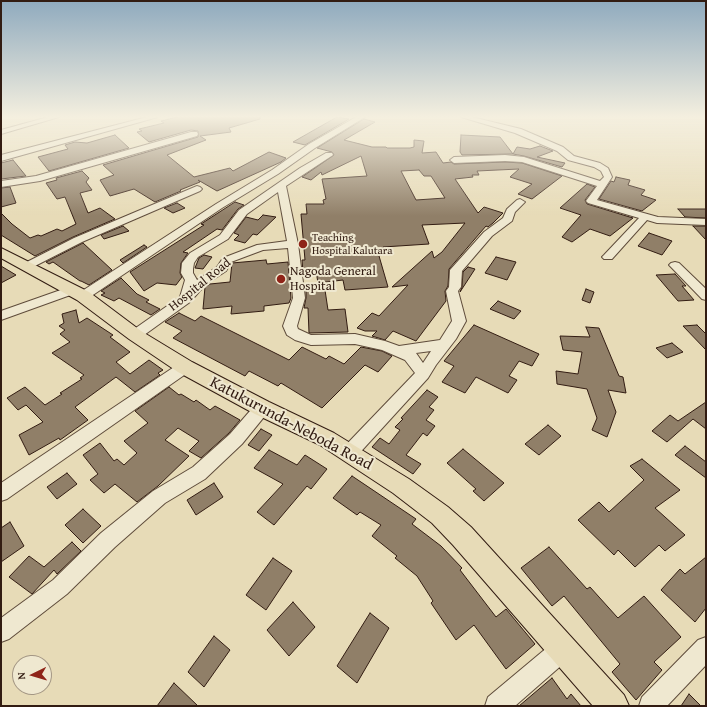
<!DOCTYPE html>
<html>
<head>
<meta charset="utf-8">
<style>
  body { margin:0 }
  #map { position:relative; width:707px; height:707px; overflow:hidden; background:#e7dbb7; font-family:"Gentium Book Plus",serif }
  canvas { display:block }
  .frame { position:absolute; inset:0; border:2px solid #321c12; pointer-events:none }
  .north { position:absolute; left:12px; top:655px; width:40px; height:40px; box-sizing:border-box; background:#efe8d0; border:1px solid #a39684; border-radius:50%; rotate:265deg; font-size:11px; font-weight:700; line-height:16px; text-align:center; color:#321c12 }
  .north::after { content:''; display:block; margin:auto; width:14px; height:18px; background:#8f2418; clip-path:polygon(50% 0,100% 100%,50% 72%,0 100%) }
</style>
</head>
<body>
<div id="map">
<canvas width="707" height="707"></canvas>
<div class="frame"></div>
<div class="north">N</div>
</div>
<script>
const c = document.querySelector('canvas').getContext('2d');
c.lineJoin = 'round';
function paint(path, color) { c.fillStyle = color; c.fill(path, 'evenodd'); }
const toPath = rows => new Path2D(rows.map(r => 'M' + r).join(''));
function strokePath(path, color, width, dash) { c.strokeStyle = color; c.lineWidth = width; c.lineCap = dash ? 'butt' : 'round'; c.setLineDash(dash || []); c.stroke(path); }
function drawText(font, color, halo, rows, align = 'center') {
  c.font = font + ' "Gentium Book Plus",serif'; c.lineWidth = 4; c.setLineDash([]); c.textBaseline = 'middle'; c.strokeStyle = halo; c.fillStyle = color; for (const [text, x, y, turn = 0] of rows) {
    c.save(); c.translate(x, y); c.rotate((+turn || 0) * Math.PI / 180); c.textAlign = isNaN(turn) ? turn : align; if (halo) c.strokeText(text, 0, 0); c.fillText(text, 0, 0); c.restore();
  }
}
const building = toPath([
  [177,117,260,117,260,119,229,128,231,132,200,136,206,140,167,155,194,177,230,168,233,171,269,152,286,158,281,162,217,191,198,180,200,182,180,190,181,191,155,202,134,189,110,196,100,180,114,175,103,165,198,137,198,131,191,130,149,142,137,132,142,131,139,129,164,123,161,121,177,117],
  [337,117,349,119,305,145,293,142,337,117],
  [364,119,375,122,344,140,372,147,386,147,387,148,410,148,414,147,414,140,424,141,422,153,436,152,443,163,451,162,454,164,505,162,522,163,562,176,532,199,518,194,532,184,510,177,519,169,477,171,479,175,472,175,473,177,455,179,478,213,484,207,503,213,493,223,488,227,486,226,449,269,448,286,445,291,446,301,416,341,393,331,385,340,372,336,377,331,365,331,357,328,372,313,379,316,408,285,392,287,432,251,434,258,442,252,465,223,422,225,429,244,383,247,384,249,377,249,388,287,345,290,343,280,318,283,316,271,303,272,302,260,305,260,301,214,307,214,306,204,324,204,323,200,326,199,322,179,367,176,361,156,322,175,321,172,311,180,302,177,334,155,332,152,317,148,364,119],
  [419,170,424,176,431,176,445,198,416,200,401,171,419,170],
  [115,135,129,148,49,171,38,157,68,149,65,145,75,142,87,143,115,135],
  [461,135,500,137,513,154,462,155,460,152,461,135],
  [540,146,553,151,537,157,565,163,562,167,524,156,513,154,517,147,530,149,540,146],
  [13,160,26,176,1,179,1,163,13,160],
  [82,171,89,178,86,182,92,190,80,193,88,213,100,208,115,219,73,237,35,256,1,235,1,213,12,224,30,238,38,235,41,236,57,229,62,231,76,224,65,197,57,199,46,183,57,180,56,178,82,171],
  [616,177,630,180,628,185,645,190,641,195,656,200,642,211,599,199,611,181,614,182,616,177],
  [587,184,595,187,585,200,587,204,633,218,610,236,590,229,572,242,562,237,581,215,560,208,587,184],
  [10,187,16,203,1,207,1,188,10,187],
  [235,202,244,205,238,209,222,230,217,229,183,252,188,253,181,263,180,273,182,277,176,285,157,283,144,291,130,272,204,225,201,224,235,202],
  [177,203,185,208,173,213,164,208,177,203],
  [678,209,706,209,706,218,685,217,678,209],
  [263,215,276,217,257,235,253,234,245,243,234,240,239,235,234,233,246,217,258,220,263,215],
  [123,226,129,231,104,239,101,235,123,226],
  [693,226,706,226,706,240,693,226],
  [649,233,672,241,662,255,638,246,649,233],
  [83,243,112,270,89,285,81,281,80,281,53,262,49,264,46,262,83,243],
  [144,245,147,247,123,263,120,260,144,245],
  [204,255,212,257,203,269,195,268,199,258,204,255],
  [496,257,516,262,507,280,485,273,496,257],
  [266,260,267,264,288,262,291,298,289,303,264,306,264,311,231,314,232,306,203,309,205,287,210,284,230,282,232,263,266,260],
  [1,266,16,275,1,283,1,266],
  [468,267,475,269,460,292,462,287,463,272,468,267],
  [675,274,686,286,682,286,694,300,678,301,656,275,675,274],
  [121,278,137,294,149,300,146,302,160,309,151,315,119,298,114,301,101,295,105,293,101,291,121,278],
  [586,289,594,292,590,303,582,300,586,289],
  [325,290,328,310,345,309,348,332,309,333,308,308,304,308,306,298,306,291,325,290],
  [498,301,521,311,514,319,490,309,498,301],
  [76,310,79,323,87,318,113,335,110,337,130,352,116,362,130,374,149,360,163,370,158,373,160,375,135,392,116,377,75,407,88,420,60,440,59,438,29,455,19,435,43,422,26,405,18,410,7,398,25,387,45,405,62,394,60,393,82,379,80,378,84,375,52,353,70,342,60,334,65,330,59,326,64,323,62,314,76,310],
  [179,313,195,321,201,316,289,360,302,347,326,359,329,356,344,364,361,347,382,351,392,356,378,372,365,365,322,408,281,383,278,386,249,371,245,376,173,338,182,331,165,322,179,313],
  [474,325,539,354,532,366,519,361,509,376,517,380,508,393,476,377,465,393,442,382,454,366,444,361,474,325],
  [697,325,706,334,706,350,683,326,697,325],
  [586,327,599,328,619,376,623,377,626,393,608,390,616,412,607,437,592,430,597,418,587,389,557,384,556,371,578,374,582,352,563,350,560,336,590,337,586,327],
  [672,343,683,352,667,358,656,348,672,343],
  [169,387,179,395,181,394,194,402,196,400,210,410,215,406,240,420,229,433,201,458,189,451,199,441,178,428,165,440,189,456,158,486,137,502,115,484,104,493,90,480,98,474,83,455,100,443,114,461,117,459,124,465,137,453,124,441,148,423,135,411,169,387],
  [427,390,438,397,429,407,434,410,426,420,435,426,427,436,423,433,406,455,421,464,413,474,372,447,380,438,389,444,400,430,395,427,403,419,401,418,427,390],
  [706,402,706,429,693,419,667,442,652,431,670,415,678,421,706,402],
  [548,425,561,436,539,455,525,444,548,425],
  [261,429,272,435,259,451,248,445,261,429],
  [685,446,706,462,706,478,675,455,685,446],
  [463,449,504,483,484,501,473,491,476,489,447,463,463,449],
  [269,450,297,465,305,455,327,469,311,489,307,486,274,525,257,512,283,484,254,468,269,450],
  [642,459,680,490,655,508,685,535,665,551,659,545,635,567,618,550,614,555,578,520,599,502,609,512,644,480,630,466,642,459],
  [67,473,77,484,57,499,47,487,67,473],
  [352,476,416,519,412,524,441,546,462,568,460,570,496,617,506,609,535,644,506,669,474,625,456,640,431,603,433,601,417,576,395,558,397,556,372,536,381,525,360,512,357,515,333,498,352,476],
  [214,483,223,497,196,515,187,500,214,483],
  [83,509,101,526,83,543,65,525,83,509],
  [10,522,24,546,1,562,1,528,10,522],
  [72,542,81,551,57,574,54,570,32,594,9,577,29,556,44,567,72,542],
  [549,547,587,589,590,587,617,617,618,618,644,596,681,637,654,662,662,670,636,700,612,672,620,664,564,596,552,606,521,568,549,547],
  [706,557,706,608,695,622,661,590,680,569,685,574,706,557],
  [273,558,292,571,266,610,246,595,273,558],
  [293,602,315,627,289,656,267,630,293,602],
  [370,613,389,628,357,683,337,666,370,613],
  [214,636,230,650,204,687,188,672,214,636],
  [552,678,567,699,571,694,581,706,519,706,552,678],
  [174,683,198,706,157,706,174,683],
  [689,694,701,706,681,706,689,694]
]);
paint(building, '#907f68');
strokePath(building, '#321c12', 1);
const minor = toPath([
  [48,117,59,117,1,134,1,130,48,117],
  [147,117,158,117,1,161,1,155,147,117],
  [356,117,365,117,315,148,278,174,222,208,87,299,79,299,77,296,79,293,216,204,272,170,309,144,356,117],
  [461,117,472,117,521,129,563,147,574,156,600,163,608,168,612,177,597,200,658,217,706,219,706,225,657,223,647,220,612,259,604,259,602,257,604,255,639,218,588,203,586,201,597,186,522,162,505,161,454,163,450,160,454,157,505,155,524,157,600,181,604,177,601,171,594,167,568,160,557,151,515,133,461,117],
  [191,132,197,132,198,134,197,136,40,181,1,187,1,181,36,176,191,132],
  [326,153,332,153,333,155,286,186,298,244,305,298,297,326,298,329,311,335,355,334,385,341,399,346,440,340,452,321,446,291,449,287,450,270,484,232,503,218,507,209,517,200,520,199,525,202,515,212,512,221,492,236,462,271,461,287,458,291,466,321,456,339,436,365,428,378,355,458,349,460,343,458,341,453,343,448,415,373,405,360,382,350,355,344,311,345,295,340,287,335,283,326,293,298,288,248,263,250,231,262,226,271,205,285,190,302,140,338,135,340,130,338,128,335,130,332,180,297,185,280,181,273,182,263,190,253,220,235,239,210,300,168,326,153],
  [278,192,287,241,257,245,223,258,217,267,197,280,193,273,193,269,194,263,198,257,228,239,247,214,278,192],
  [431,351,423,363,416,353,431,351],
  [197,186,200,187,202,189,200,191,82,242,31,268,23,268,21,266,23,264,74,238,197,186],
  [675,262,679,263,706,289,706,300,702,299,671,267,669,265,671,263,675,262],
  [72,286,76,287,78,290,76,293,1,320,1,311,72,286],
  [185,362,190,363,192,367,190,371,7,499,1,501,1,483,180,363,185,362],
  [262,402,268,404,270,408,268,412,242,444,205,479,165,503,115,547,67,594,9,639,1,642,1,618,53,580,101,533,153,491,193,467,230,434,256,404,262,402],
  [706,637,706,665,667,706,639,706,642,697,698,640,706,637],
  [563,638,571,641,574,649,571,657,515,706,485,706,488,697,555,641,563,638]
]);
const major = toPath([
  [1,248,89,292,141,331,192,362,269,402,334,433,409,479,448,507,471,527,624,695,629,706,593,706,453,545,432,523,393,493,320,445,255,414,178,372,129,339,77,300,1,258,1,248]
]);
strokePath(minor, '#5f4c3b', 2);
strokePath(major, '#321c12', 2);
paint(minor, '#efe8d0');
paint(major, '#e7dbb7');
const sky = c.createLinearGradient(0, 0, 0, 216);
sky.addColorStop(0, '#8faabe');
sky.addColorStop(0.54, '#f4efdf');
sky.addColorStop(1, '#f4efdf00');
c.fillStyle = sky;
c.fillRect(0, 0, 707, 216);
for (const [x, y, r, color] of [
  [303,244,5,"#8f2418"],
  [281,279,5,"#8f2418"]
]) { const dot = new Path2D(); dot.arc(x, y, r, 0, 2 * Math.PI); c.fillStyle = color; c.fill(dot); strokePath(dot, '#efe8d0', 1.5); }
drawText('11px', '#321c12', '#efe8d0', [
  ["Teaching",312,238],
  ["Hospital Kalutara",312,251]
], 'left');
drawText('13px', '#321c12', '#efe8d0', [
  ["Nagoda General",290,272],
  ["Hospital",290,287]
], 'left');
drawText('13px', '#321c12', '#efe8d0', [
  ["Hospital Road",200,285,-39]
]);
drawText('16px', '#321c12', '#efe8d0', [
  ["Katukurunda-Neboda Road",291,424,28]
]);
</script>
</body>
</html>
